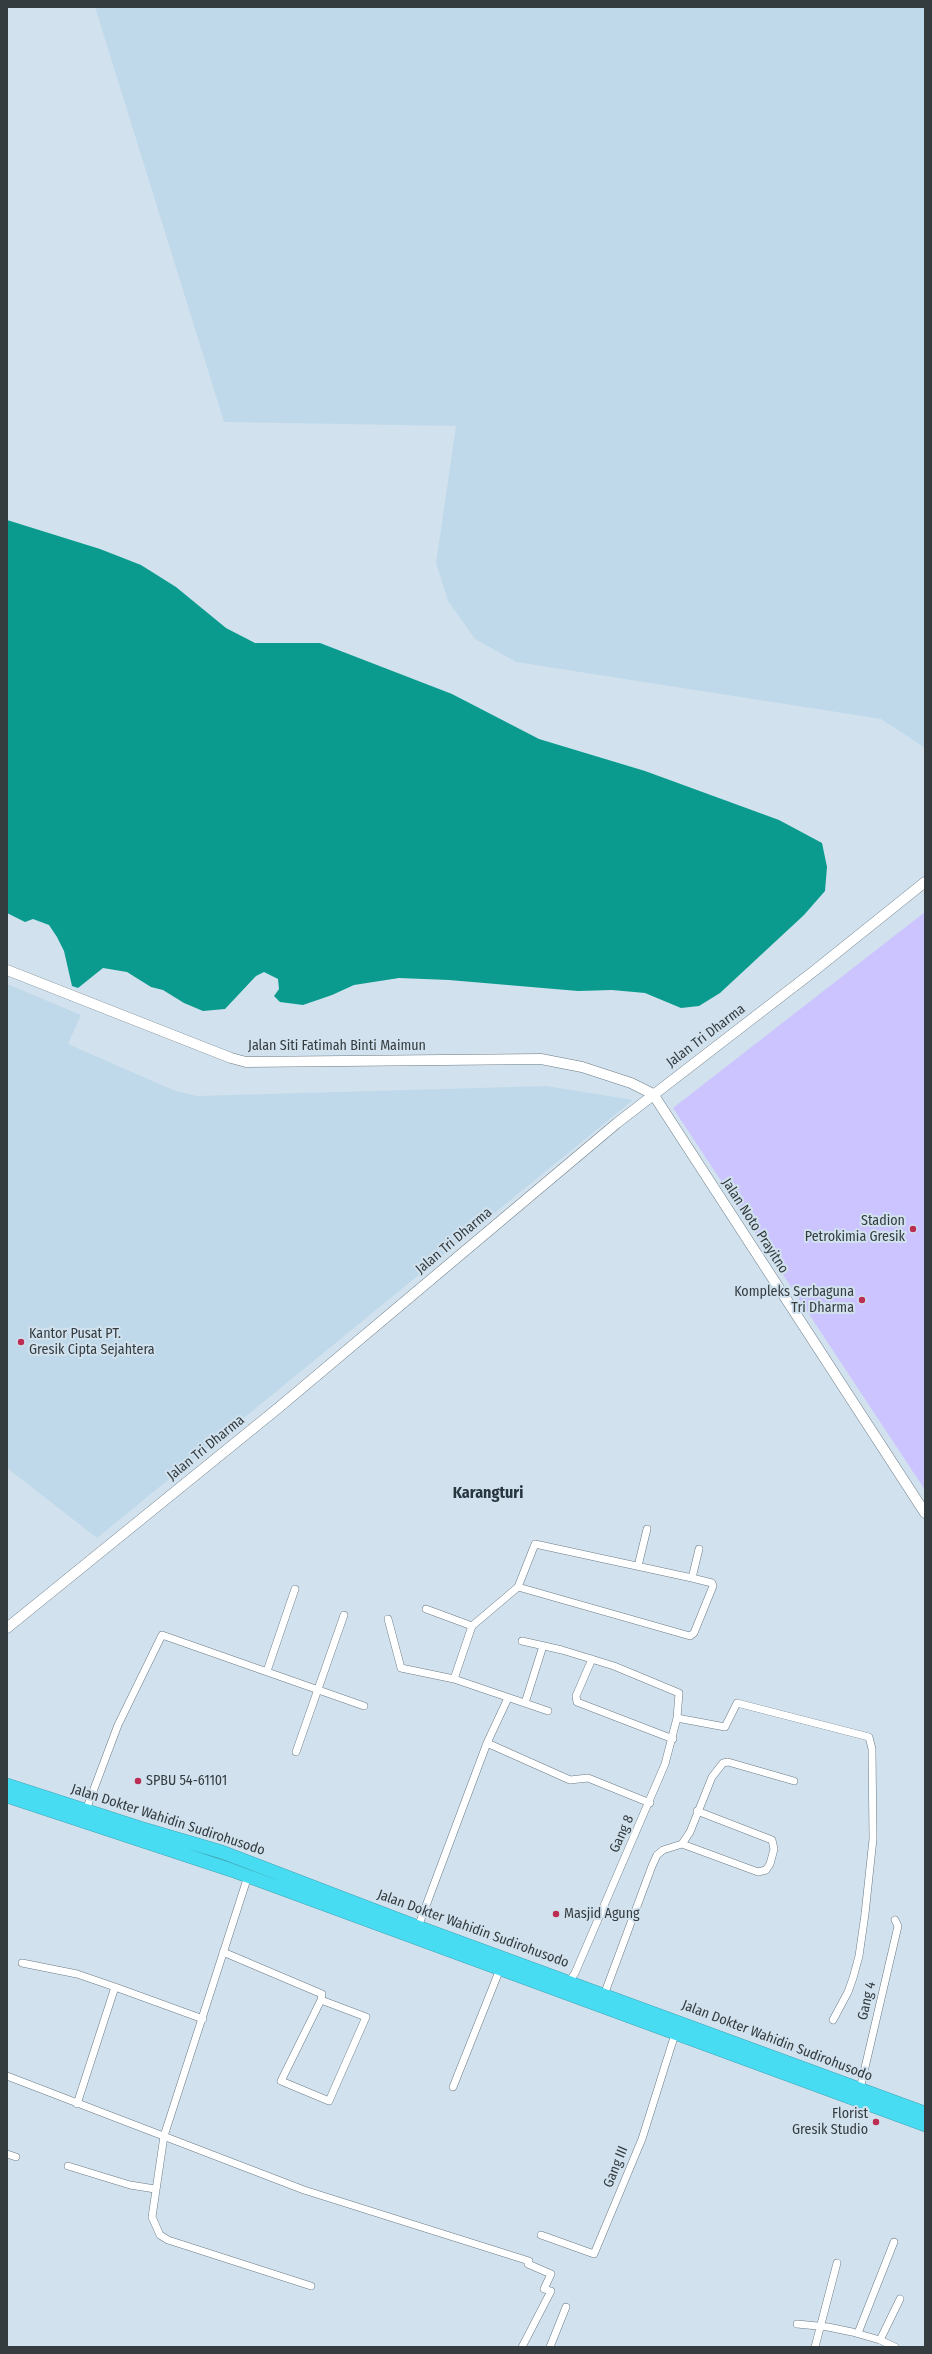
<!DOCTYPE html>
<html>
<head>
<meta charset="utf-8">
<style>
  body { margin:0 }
  #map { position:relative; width:932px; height:2354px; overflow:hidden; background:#d1e2ee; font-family:"Fira Sans Condensed",sans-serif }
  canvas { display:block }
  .frame { position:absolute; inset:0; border:8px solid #353c40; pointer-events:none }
</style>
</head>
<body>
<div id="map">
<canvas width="932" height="2354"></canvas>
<div class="frame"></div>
</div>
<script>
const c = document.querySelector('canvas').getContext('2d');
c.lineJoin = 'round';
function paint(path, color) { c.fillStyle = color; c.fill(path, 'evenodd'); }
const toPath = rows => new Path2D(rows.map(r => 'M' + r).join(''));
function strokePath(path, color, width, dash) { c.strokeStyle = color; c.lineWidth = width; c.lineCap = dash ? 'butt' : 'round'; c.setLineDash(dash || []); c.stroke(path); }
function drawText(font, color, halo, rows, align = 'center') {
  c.font = font + ' "Fira Sans Condensed",sans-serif'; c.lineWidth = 4; c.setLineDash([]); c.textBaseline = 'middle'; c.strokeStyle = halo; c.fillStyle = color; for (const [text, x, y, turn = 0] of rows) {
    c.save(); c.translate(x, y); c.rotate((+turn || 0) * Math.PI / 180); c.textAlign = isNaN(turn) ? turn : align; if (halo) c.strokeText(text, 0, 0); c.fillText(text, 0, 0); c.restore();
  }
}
paint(toPath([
  [95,7,925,7,925,748,881,719,516,662,475,639,448,601,436,563,456,426,224,422],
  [7,984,81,1015,68,1044,173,1090,197,1096,547,1086,633,1100,97,1538,7,1468]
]), '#c0d9ea');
paint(toPath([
  [925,912,925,1490,673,1108]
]), '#cbc4fe');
paint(toPath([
  [7,520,100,549,141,565,176,587,226,628,255,643,320,643,452,694,539,739,645,771,779,820,822,843,827,867,825,891,804,915,720,993,699,1006,681,1008,645,993,612,990,578,991,449,980,399,978,354,985,332,995,303,1005,280,1002,274,996,279,989,278,979,264,972,256,976,225,1009,203,1011,184,1003,163,990,151,987,127,972,103,968,78,988,72,986,64,951,57,937,49,925,33,919,25,922,7,913]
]), '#0a9b8e');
const street = toPath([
  [638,1566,647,1529],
  [692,1578,699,1549],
  [426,1609,472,1626],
  [388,1619,401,1668,454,1679,548,1711],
  [522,1641,562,1650,614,1666,679,1693,677,1718,665,1764,575,1973,569,1982],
  [592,1659,576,1696,577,1702,673,1739],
  [267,1671,295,1589],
  [454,1679,472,1626,518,1587,535,1544,692,1578,712,1583,713,1586,694,1633,690,1636,518,1587],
  [508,1698,487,1743,570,1780,588,1778,650,1803],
  [525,1703,543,1646],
  [677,1718,725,1727,737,1703,869,1737,872,1749,873,1839,865,1914,859,1956,853,1978,848,1992,833,2020],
  [296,1752,344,1615],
  [86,1810,118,1725,162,1635,364,1706],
  [682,1844,758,1872,766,1870,770,1864,774,1849,772,1840,697,1811],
  [248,1876,164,2136,152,2217,160,2235,168,2240,311,2286],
  [418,1927,487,1743],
  [223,1952,322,1994,321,2000,281,2081,329,2101,366,2017,321,2000],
  [22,1963,77,1974,115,1987],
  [604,1995,652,1866,657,1855,663,1850,682,1844,690,1832,712,1777,723,1763,728,1762,794,1781],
  [7,2076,304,2190,529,2261,528,2264,551,2274,544,2289,551,2291,522,2347],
  [453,2087,500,1969],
  [860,2089,898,1926,895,1920],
  [77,2104,115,1987,203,2019],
  [7,2154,16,2157],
  [68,2166,130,2185,155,2189],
  [541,2235,594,2254,642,2139,675,2034],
  [797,2324,828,2327,852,2332,880,2340,895,2347],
  [858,2333,894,2242],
  [880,2340,900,2299],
  [550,2347,566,2307],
  [815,2347,837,2263]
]);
const secondary = toPath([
  [7,970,231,1058,246,1062,541,1059,582,1067,631,1083,653,1094,925,1513],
  [7,1628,277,1409,617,1123,814,971,925,882]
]);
const highway = toPath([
  [7,1785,140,1828,222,1852,418,1927,925,2113],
  [7,1796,231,1870,925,2125]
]);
strokePath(street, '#6b7b86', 8);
strokePath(secondary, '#6b7b86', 11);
strokePath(highway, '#41a4b4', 14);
strokePath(street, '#fff', 7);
strokePath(secondary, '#fff', 10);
strokePath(highway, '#48dcf3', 13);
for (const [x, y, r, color] of [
  [913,1229,4,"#bc2d53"],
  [862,1300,4,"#bc2d53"],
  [21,1342,4,"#bc2d53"],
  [138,1781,4,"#bc2d53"],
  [556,1914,4,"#bc2d53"],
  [876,2122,4,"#bc2d53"]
]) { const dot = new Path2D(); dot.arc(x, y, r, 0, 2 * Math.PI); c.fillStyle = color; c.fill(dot); strokePath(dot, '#d1e2ee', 1.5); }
drawText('14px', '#353c40', '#d1e2ee', [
  ["Jalan Tri Dharma",706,1036,-37],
  ["Jalan Siti Fatimah Binti Maimun",337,1046],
  ["Jalan Noto Prayitno",755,1226,57],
  ["Jalan Tri Dharma",454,1241,-40],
  ["Jalan Tri Dharma",206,1448,-39],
  ["Jalan Dokter Wahidin Sudirohusodo",168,1820,18],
  ["Gang 8",622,1834,-66],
  ["Jalan Dokter Wahidin Sudirohusodo",473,1929,20],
  ["Gang 4",867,2001,-77],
  ["Jalan Dokter Wahidin Sudirohusodo",777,2041,21],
  ["Gang III",616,2167,-68]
]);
drawText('14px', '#353c40', '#d1e2ee', [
  ["Stadion",905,1221],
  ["Petrokimia Gresik",905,1237],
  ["Kompleks Serbaguna",854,1292],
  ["Tri Dharma",854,1308],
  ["Kantor Pusat PT.",29,1334,"left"],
  ["Gresik Cipta Sejahtera",29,1350,"left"],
  ["SPBU 54-61101",146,1781,"left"],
  ["Masjid Agung",564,1914,"left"],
  ["Florist",868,2114],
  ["Gresik Studio",868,2130]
], 'right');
drawText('bold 16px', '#283640', '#d1e2ee', [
  ["Karangturi",488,1494]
]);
</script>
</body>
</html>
